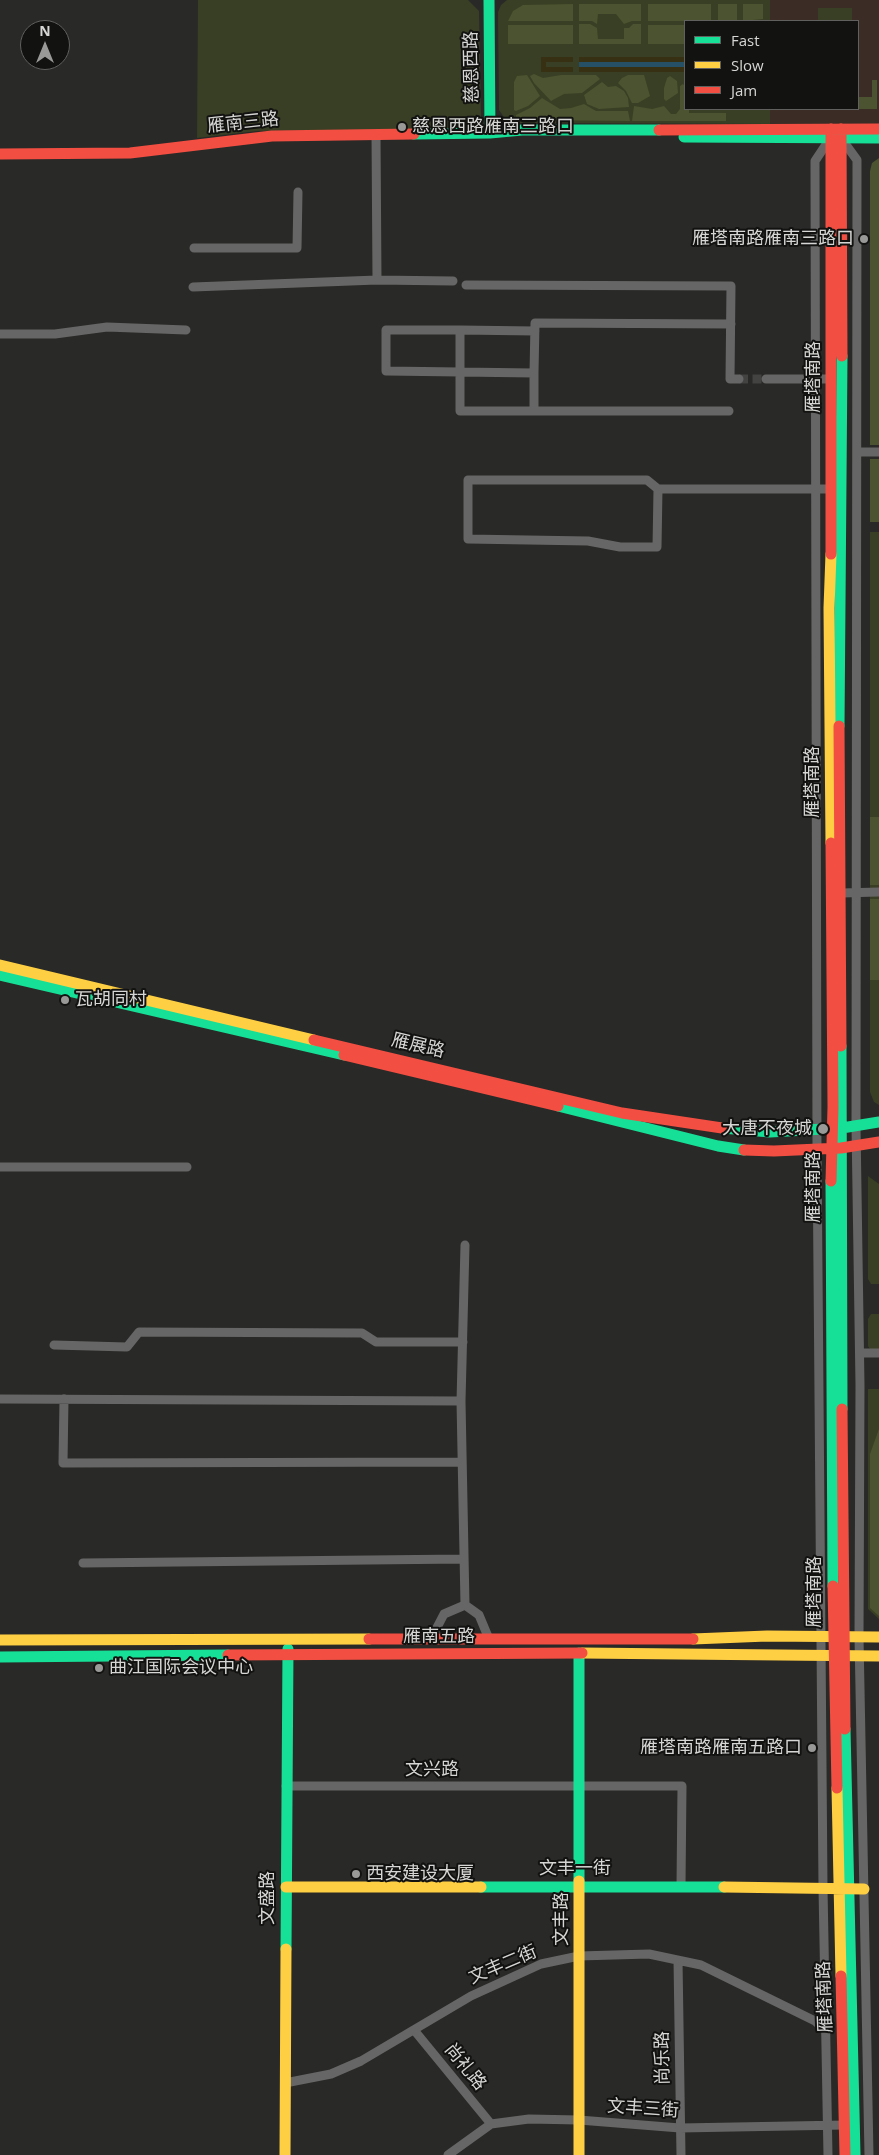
<!DOCTYPE html>
<html>
<head>
<meta charset="utf-8">
<style>
  body { margin:0 }
  #map { position:relative; width:879px; height:2155px; overflow:hidden; background:#292927; font-family:"Open Sans",sans-serif }
  canvas { display:block }
  .legend { position:absolute; left:684px; top:20px; width:175px; height:90px; box-sizing:border-box; background:#121211; border:1px solid #60605f; margin:0; padding:6px 9px; list-style:none; font-size:15px; color:#d6d6d4 }
  .legend li { display:flex; align-items:center; gap:10px; height:25px }
  .legend b { width:25px; border:1px solid #60605f }
  .north { position:absolute; left:20px; top:20px; width:50px; height:50px; box-sizing:border-box; background:#121211; border:1px solid #60605f; border-radius:50%; rotate:0deg; font-size:14px; font-weight:700; line-height:20px; text-align:center; color:#d6d6d4 }
  .north::after { content:''; display:block; margin:auto; width:18px; height:22px; background:#999997; clip-path:polygon(50% 0,100% 100%,50% 72%,0 100%) }
</style>
</head>
<body>
<div id="map">
<canvas width="879" height="2155"></canvas>
<ul class="legend">
<li><b style="height:6px;background:#16e098"></b>Fast</li>
<li><b style="height:6px;background:#ffcf43"></b>Slow</li>
<li><b style="height:6px;background:#f24e42"></b>Jam</li>
</ul>
<div class="north">N</div>
</div>
<script>
const c = document.querySelector('canvas').getContext('2d');
c.lineJoin = 'round';
function paint(path, color) { c.fillStyle = color; c.fill(path, 'evenodd'); }
const toPath = rows => new Path2D(rows.map(r => 'M' + r).join(''));
function strokePath(path, color, width, dash) { c.strokeStyle = color; c.lineWidth = width; c.lineCap = dash ? 'butt' : 'round'; c.setLineDash(dash || []); c.stroke(path); }
function drawText(font, color, halo, rows, align = 'center') {
  c.font = font + ' "Open Sans","Noto Sans SC",sans-serif'; c.lineWidth = 4; c.setLineDash([]); c.textBaseline = 'middle'; c.strokeStyle = halo; c.fillStyle = color; for (const [text, x, y, turn = 0] of rows) {
    c.save(); c.translate(x, y); c.rotate((+turn || 0) * Math.PI / 180); c.textAlign = isNaN(turn) ? turn : align; if (halo) c.strokeText(text, 0, 0); c.fillText(text, 0, 0); c.restore();
  }
}
paint(toPath([
  [770,0,879,0,879,125,770,124,770,109,858,109,858,21,770,21]
]), '#3b2c25');
paint(toPath([
  [198,0,468,0,479,11,481,119,478,126,473,129,257,131,197,138],
  [507,0,770,0,770,21,685,21,685,109,770,109,770,124,514,123,506,120,499,110,498,12,501,5],
  [818,8,852,8,852,21,818,21],
  [870,532,879,532,879,1105,874,1102,870,1092],
  [868,1176,879,1184,879,1284,871,1284,868,1279],
  [871,1314,879,1314,879,1351,870,1349,868,1346,868,1319],
  [868,1389,879,1389,879,1619,868,1609]
]), '#393f24');
paint(toPath([
  [573,4,573,21,508,21,513,11,523,5],
  [579,4,641,4,641,21,632,21,624,24,616,14,598,14,597,24,592,21,579,21],
  [648,4,711,4,711,21,648,21],
  [718,4,737,4,737,21,718,21],
  [743,4,763,4,763,19,743,21],
  [579,24,590,24,597,28,598,39,624,39,624,28,629,28,633,24,641,24,641,44,579,44],
  [508,25,573,25,573,44,508,44],
  [648,25,685,25,685,44,648,44],
  [534,74,543,78,561,75,596,75,600,79,582,93,564,94,551,101,534,83,530,76],
  [527,75,540,96,528,106,516,111,514,110,514,82,517,76],
  [628,75,644,75,650,96,638,103,632,103,626,91,618,83,622,78],
  [670,76,677,81,678,93,666,101,664,99,664,88,667,78],
  [872,80,877,80,877,109,859,109,859,97,872,97],
  [602,82,608,87,616,86,624,91,628,98,629,107,599,109,587,104,584,95],
  [683,84,685,86,685,109,689,109,689,113,726,113,726,121,632,121,634,106,652,109,664,106,671,114,676,114,680,109,680,86],
  [542,98,560,109,571,108,584,104,596,111,628,111,630,121,523,120,516,118,516,115,530,108],
  [879,158,879,445,870,445,870,171,872,163],
  [870,459,879,459,879,522,870,522],
  [870,817,879,817,879,885,870,885],
  [870,899,879,899,879,980,870,980],
  [879,1429,879,1616,870,1608,870,1454]
]), '#4b5330');
paint(toPath([
  [541,57,573,57,573,62,546,62,546,67,573,67,573,72,541,72],
  [579,57,685,57,685,62,579,62],
  [579,67,685,67,685,80,685,72,579,72]
]), '#373013');
paint(toPath([
  [579,62,685,62,685,67,579,67]
]), '#265066');
strokePath(toPath([
  [739,379,766,379]
]), '#434341', 9, [9, 4.5]);
strokePath(toPath([
  [841,138,857,160,856,1126,860,1385,859,1637,869,2155],
  [194,248,297,248,298,192],
  [377,280,453,281],
  [466,285,731,286,730,379,739,379],
  [193,287,377,280,376,134],
  [460,330,535,331],
  [0,334,55,334,107,327,186,330],
  [766,379,831,379],
  [534,411,534,373],
  [729,411,460,411,460,330,386,330,386,371,534,373,535,323,731,324],
  [857,452,879,452],
  [658,489,657,547,620,547,588,541,468,539,468,480,647,480,658,489,837,489],
  [841,893,879,892],
  [0,1167,187,1167],
  [465,1245,461,1401,465,1605,479,1615,489,1639],
  [54,1345,127,1347,139,1332,362,1333,376,1342,463,1342],
  [860,1353,879,1353],
  [0,1399,461,1401],
  [64,1399,63,1463,462,1462],
  [83,1563,464,1559],
  [431,1639,444,1614,465,1605],
  [286,1786,682,1786,681,1886],
  [678,1960,681,2155],
  [414,2030,491,2124],
  [285,2083,331,2074,361,2061,471,1996,541,1964,579,1956,649,1954,701,1965,815,2021,826,2031],
  [448,2155,491,2124,529,2119,579,2120,680,2128,845,2125],
  [828,2155,823,1888,817,1149,815,161,831,137]
]), '#666', 9);
strokePath(toPath([
  [489,0,490,133],
  [414,134,490,133,522,130,659,130],
  [684,137,879,138],
  [839,726,842,356],
  [0,975,344,1055],
  [841,1046,842,1409],
  [558,1106,718,1146,744,1150],
  [722,1128,770,1132,842,1128,879,1122],
  [831,1181,833,1586],
  [579,1653,579,1881],
  [0,1657,228,1655],
  [845,1729,855,2155],
  [481,1887,724,1887],
  [286,1949,288,1649]
]), '#16e098', 11);
strokePath(toPath([
  [831,554,829,608,831,843],
  [0,965,314,1040],
  [693,1639,767,1636,879,1637],
  [0,1640,369,1639],
  [582,1653,879,1656],
  [837,1788,841,1976],
  [579,1881,579,2155],
  [286,1887,481,1887],
  [724,1887,864,1889],
  [285,2155,286,1949]
]), '#ffcf43', 11);
strokePath(toPath([
  [841,129,842,356],
  [659,130,879,129],
  [0,154,130,153,272,136,414,134],
  [831,554,831,129],
  [839,726,841,1046],
  [831,843,833,1107,831,1181],
  [314,1040,622,1113,722,1128],
  [344,1055,558,1106],
  [744,1150,774,1151,841,1148,879,1142],
  [842,1409,845,1729],
  [833,1586,837,1788],
  [369,1639,693,1639],
  [228,1655,582,1653],
  [841,1976,845,2155]
]), '#f24e42', 11);
for (const [x, y, r, color] of [
  [402,127,5,"#999997"],
  [864,239,5,"#999997"],
  [65,1000,5,"#999997"],
  [823,1129,6,"#999997"],
  [99,1668,5,"#999997"],
  [812,1748,5,"#999997"],
  [356,1874,5,"#999997"]
]) { const dot = new Path2D(); dot.arc(x, y, r, 0, 2 * Math.PI); c.fillStyle = color; c.fill(dot); strokePath(dot, '#121211', 2); }
drawText('18px', '#d6d6d4', '#121211', [
  ["慈恩西路",472,67,-91],
  ["雁南三路",243,123,-6],
  ["雁塔南路",814,377,-90],
  ["雁塔南路",813,782,-90],
  ["雁展路",418,1046,13],
  ["雁塔南路",814,1187,-90],
  ["雁塔南路",815,1592,-90],
  ["雁南五路",439,1637],
  ["文兴路",432,1770],
  ["文丰一街",575,1869],
  ["文盛路",268,1898,-90],
  ["文丰路",562,1919,-90],
  ["文丰二街",503,1965,-23],
  ["雁塔南路",825,1997,-92],
  ["尚乐路",663,2058,-91],
  ["尚礼路",465,2067,51],
  ["文丰三街",643,2109,4]
]);
drawText('18px', '#d6d6d4', '#121211', [
  ["慈恩西路雁南三路口",412,127],
  ["雁塔南路雁南三路口",854,239,"right"],
  ["瓦胡同村",75,1000],
  ["大唐不夜城",812,1129,"right"],
  ["曲江国际会议中心",109,1668],
  ["雁塔南路雁南五路口",802,1748,"right"],
  ["西安建设大厦",366,1874]
], 'left');
</script>
</body>
</html>
